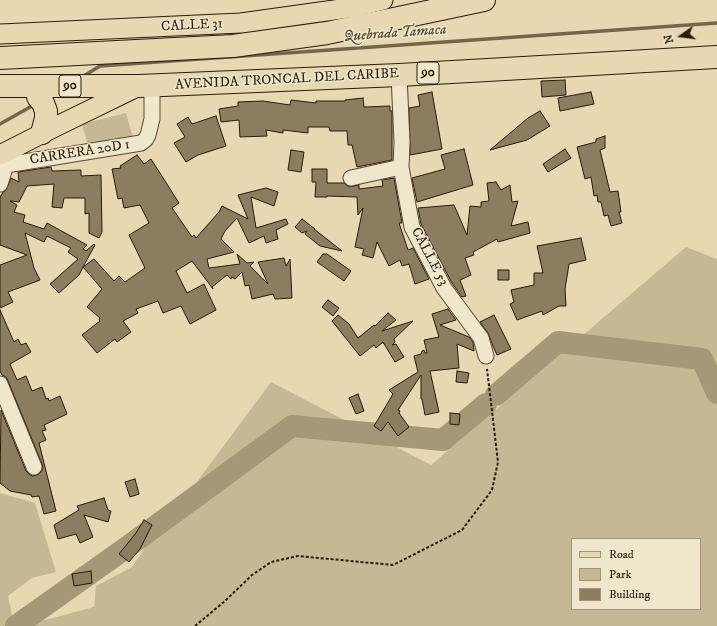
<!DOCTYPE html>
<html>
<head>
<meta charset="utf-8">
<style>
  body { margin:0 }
  #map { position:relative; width:717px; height:626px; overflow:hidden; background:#e7d8b1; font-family:"IM FELL DW Pica",serif }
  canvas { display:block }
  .legend { position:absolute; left:571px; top:538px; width:130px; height:72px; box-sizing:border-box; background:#efe6cc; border:1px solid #a0947e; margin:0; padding:5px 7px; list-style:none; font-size:12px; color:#291a0a }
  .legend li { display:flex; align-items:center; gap:8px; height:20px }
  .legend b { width:20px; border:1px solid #a0947e }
  .north { position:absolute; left:661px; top:16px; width:40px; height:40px; -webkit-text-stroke:3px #efe6cc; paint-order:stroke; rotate:256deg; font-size:11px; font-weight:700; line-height:16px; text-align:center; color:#291a0a }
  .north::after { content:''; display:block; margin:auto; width:14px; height:18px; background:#291a0a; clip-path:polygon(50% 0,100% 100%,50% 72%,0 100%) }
</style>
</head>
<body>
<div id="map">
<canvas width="717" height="626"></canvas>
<ul class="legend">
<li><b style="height:5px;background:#e7d8b1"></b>Road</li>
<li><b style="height:11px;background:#c7b895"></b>Park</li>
<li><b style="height:11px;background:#8c7d61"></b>Building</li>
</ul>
<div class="north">N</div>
</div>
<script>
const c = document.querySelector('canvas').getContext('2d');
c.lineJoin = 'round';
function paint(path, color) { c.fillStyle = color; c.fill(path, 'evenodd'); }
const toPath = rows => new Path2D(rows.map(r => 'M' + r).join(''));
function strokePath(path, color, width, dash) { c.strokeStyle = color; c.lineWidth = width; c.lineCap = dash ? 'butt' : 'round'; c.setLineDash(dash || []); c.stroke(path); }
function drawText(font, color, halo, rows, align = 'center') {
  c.font = font + ' "IM FELL DW Pica",serif'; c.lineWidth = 3; c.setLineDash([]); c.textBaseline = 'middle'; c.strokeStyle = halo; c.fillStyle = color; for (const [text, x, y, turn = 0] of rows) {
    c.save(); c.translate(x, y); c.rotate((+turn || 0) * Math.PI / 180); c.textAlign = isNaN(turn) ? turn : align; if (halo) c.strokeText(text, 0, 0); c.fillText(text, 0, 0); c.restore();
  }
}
paint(toPath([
  [126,113,133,138,89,150,82,124],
  [686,247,717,259,717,626,0,626,0,493,35,503,56,572,32,578,8,596,12,615,38,622,94,607,96,586,132,567,151,539,177,519,182,502,271,382,431,465],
  [572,539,700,539,700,609,572,609]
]), '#c7b895');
strokePath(toPath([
  [82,77,100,66,717,23],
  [0,124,32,106]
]), '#74654c', 3.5);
strokePath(toPath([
  [496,395,558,342,702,359,717,393],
  [16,626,130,545,292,426,443,440,486,404]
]), '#a69778', 22);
const building = toPath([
  [565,80,566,95,542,97,541,81,565,80],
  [432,92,442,149,410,155,409,108,420,106,418,95,432,92],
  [591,92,594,104,560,111,558,98,591,92],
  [363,98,364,107,390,106,390,111,392,111,392,160,357,167,352,145,348,145,347,131,330,131,329,127,308,127,308,133,283,130,283,133,266,130,267,136,240,137,239,120,221,122,219,109,238,106,238,102,263,101,290,105,291,100,316,103,316,101,345,101,345,100,363,98],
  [540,111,550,126,527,140,490,150,528,118,540,111],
  [216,116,226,146,198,155,186,162,174,143,185,137,177,124,188,117,192,124,216,116],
  [605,136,605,148,600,150,610,192,618,191,621,212,619,212,622,223,611,226,608,215,604,216,601,202,598,202,597,195,594,196,591,177,585,179,577,147,596,142,596,139,605,136],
  [464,149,473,185,417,202,412,178,445,169,441,155,464,149],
  [565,149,571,158,548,172,543,164,565,149],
  [291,150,304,152,301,172,288,170,291,150],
  [137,155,144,164,151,159,179,203,172,208,192,237,194,235,196,238,219,212,222,206,248,219,238,195,266,188,278,192,274,206,251,197,256,228,286,219,288,224,276,230,278,239,266,243,264,236,249,243,237,218,225,231,221,239,234,252,207,259,209,268,240,264,237,254,247,263,254,262,250,266,268,284,258,262,284,258,286,266,290,259,292,298,275,299,273,294,252,299,249,285,245,286,242,272,235,279,232,277,231,279,227,275,212,287,213,289,192,261,176,271,187,293,204,284,216,310,190,324,181,306,163,313,158,301,136,309,138,313,123,321,131,332,117,342,115,339,97,353,82,335,100,321,99,320,100,318,87,307,102,289,83,267,79,275,59,293,50,284,78,259,68,252,71,248,47,236,44,242,25,233,34,268,40,280,8,292,13,302,0,308,0,265,27,255,0,245,0,196,1,196,3,192,6,190,11,178,19,182,18,172,51,167,52,171,81,170,81,176,101,175,102,232,99,238,89,233,89,213,85,214,85,198,64,198,62,208,52,207,54,184,27,186,19,202,10,201,17,205,14,212,25,215,23,222,44,229,47,223,87,245,83,249,86,251,94,244,95,245,83,267,94,259,114,281,119,276,125,282,145,268,129,235,149,223,140,205,124,208,122,198,118,199,112,169,121,168,120,166,137,155],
  [312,169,327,169,327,183,344,183,349,187,359,185,359,189,383,186,382,180,394,178,402,223,399,223,408,250,413,248,429,279,415,284,409,264,402,266,400,260,389,266,377,242,373,258,362,255,364,249,355,247,363,208,358,215,357,197,327,196,327,197,315,197,316,182,312,182,312,169],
  [496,182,501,190,510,185,512,202,518,201,511,226,528,222,530,233,498,242,497,239,473,252,474,255,465,258,471,275,460,280,466,296,462,297,452,283,421,224,418,208,454,205,467,235,470,206,481,207,481,202,489,201,487,183,496,182],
  [302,219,315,229,314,229,342,251,320,246,305,234,307,231,302,233,295,227,302,219],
  [581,238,586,260,569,264,565,289,566,306,559,306,543,315,542,311,517,320,510,304,514,302,511,290,534,285,534,273,543,273,537,246,581,238],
  [323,254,327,254,351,271,344,281,317,262,323,254],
  [498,270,509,270,509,280,498,280,498,270],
  [328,300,339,308,333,316,322,307,328,300],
  [448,309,456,320,440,325,469,337,473,342,474,351,457,344,459,368,430,371,439,412,425,415,422,399,421,399,421,375,398,410,400,411,399,413,409,427,398,436,388,422,381,431,374,426,393,394,389,390,418,372,414,356,421,354,422,351,424,350,425,353,427,353,424,340,439,337,432,314,448,309],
  [0,310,14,342,18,339,21,345,26,343,31,352,10,364,17,380,26,376,32,391,42,387,46,399,48,398,49,401,60,396,67,414,44,425,46,430,42,431,46,440,39,443,56,511,44,514,39,496,32,497,31,495,10,491,0,483,1,410,26,471,29,474,32,476,37,475,41,472,43,468,42,464,8,381,6,377,2,375,0,371,0,310],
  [388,313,396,320,382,331,413,321,394,339,395,342,392,345,396,344,404,357,395,362,383,342,376,348,374,345,360,356,332,321,338,315,349,324,358,338,374,325,375,326,388,313],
  [494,315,511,349,497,355,493,346,488,333,480,322,494,315],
  [457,371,469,373,467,383,456,382,457,371],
  [358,394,364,411,356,414,349,398,358,394],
  [450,413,460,414,459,425,450,424,450,413],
  [135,479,139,494,130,497,125,482,135,479],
  [104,498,108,510,111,511,108,522,84,515,93,537,80,543,76,534,58,539,54,525,79,510,77,506,104,498],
  [144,520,152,525,140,549,129,562,119,554,136,533,144,520],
  [91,571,92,583,74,586,72,574,91,571]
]);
paint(building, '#8c7d61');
strokePath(building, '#291a0a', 1);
const minor = toPath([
  [399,75,402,142,401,167,412,227,444,288,481,338,486,356],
  [6,165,141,143,146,139,148,135,152,119,152,86],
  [351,178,401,167],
  [0,184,9,155],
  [0,384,34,467]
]);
const major = toPath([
  [0,34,241,23,355,7,383,0],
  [0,155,55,127,139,86]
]);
const highway = toPath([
  [0,58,233,46,327,33,484,0],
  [0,86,139,86,399,75,717,57],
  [38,97,43,103,46,111,46,118,42,133]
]);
strokePath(minor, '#584a34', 17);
strokePath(major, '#291a0a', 21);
strokePath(highway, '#291a0a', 24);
strokePath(toPath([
  [195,626,225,601,252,575,271,562,298,556,393,565,462,530,492,490,498,462,487,369]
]), '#291a0a', 2, [3, 2]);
strokePath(minor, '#efe6cc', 15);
strokePath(major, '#e7d8b1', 19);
strokePath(highway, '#e7d8b1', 22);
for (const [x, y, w] of [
  [428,73,22],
  [70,86,22]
]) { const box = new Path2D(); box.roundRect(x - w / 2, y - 11, w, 22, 3); c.fillStyle = '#efe6cc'; c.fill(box); strokePath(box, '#291a0a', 1); }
drawText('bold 13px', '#291a0a', null, [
  ["90",428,73],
  ["90",70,86]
]);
drawText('14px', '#291a0a', '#efe6cc', [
  ["CALLE 31",192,26,-3],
  ["AVENIDA TRONCAL DEL CARIBE",287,80,-3],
  ["CARRERA 20D 1",80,153,-9],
  ["CALLE 53",429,257,62]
]);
drawText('italic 15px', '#5b4c36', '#efe6cc', [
  ["Quebrada Tamaca",395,34,-4]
]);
</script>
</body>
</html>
